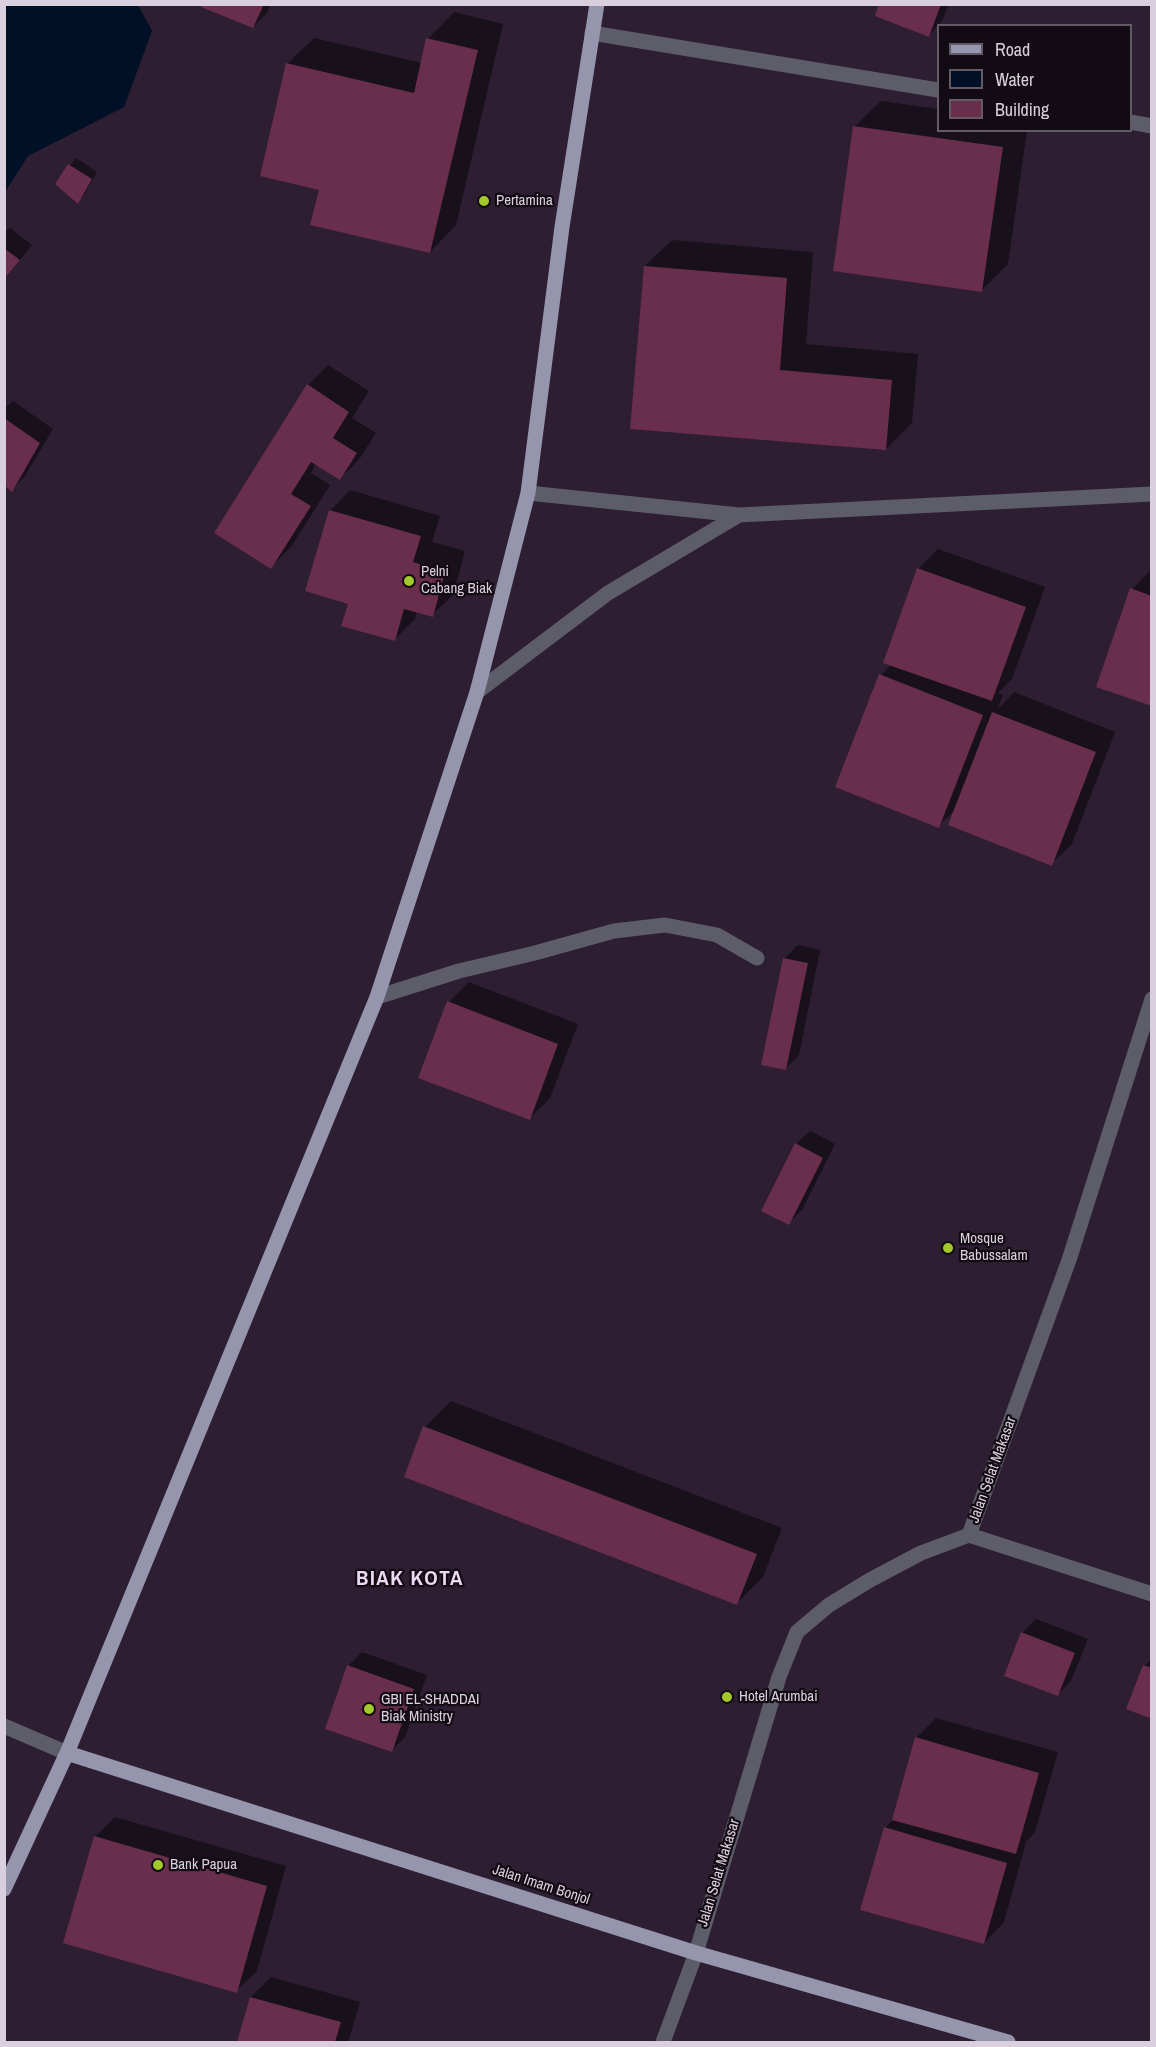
<!DOCTYPE html>
<html>
<head>
<meta charset="utf-8">
<style>
  body { margin:0 }
  #map { position:relative; width:1156px; height:2047px; overflow:hidden; background:#2d1e32; font-family:"Archivo Narrow",sans-serif }
  canvas { display:block }
  .frame { position:absolute; inset:0; border:6px solid #dad0dd; pointer-events:none }
  .legend { position:absolute; left:937px; top:24px; width:195px; height:108px; box-sizing:border-box; background:#120b14; border:2px solid #625a64; margin:0; padding:8px 10px; list-style:none; font-size:18px; color:#dad0dd }
  .legend li { display:flex; align-items:center; gap:12px; height:30px }
  .legend b { width:30px; border:2px solid #625a64 }
</style>
</head>
<body>
<div id="map">
<canvas width="1156" height="2047"></canvas>
<div class="frame"></div>
<ul class="legend">
<li><b style="height:8px;background:#9595ad"></b>Road</li>
<li><b style="height:16px;background:#001026"></b>Water</li>
<li><b style="height:16px;background:#682e4b"></b>Building</li>
</ul>
</div>
<script>
const c = document.querySelector('canvas').getContext('2d');
c.lineJoin = 'round';
function paint(path, color) { c.fillStyle = color; c.fill(path, 'evenodd'); }
const toPath = rows => new Path2D(rows.map(r => 'M' + r).join(''));
function strokePath(path, color, width, dash) { c.strokeStyle = color; c.lineWidth = width; c.lineCap = dash ? 'butt' : 'round'; c.setLineDash(dash || []); c.stroke(path); }
function drawText(font, color, halo, rows, align = 'center') {
  c.font = font + ' "Archivo Narrow",sans-serif'; c.lineWidth = 4.5; c.setLineDash([]); c.textBaseline = 'middle'; c.strokeStyle = halo; c.fillStyle = color; for (const [text, x, y, turn = 0] of rows) {
    c.save(); c.translate(x, y); c.rotate((+turn || 0) * Math.PI / 180); c.textAlign = isNaN(turn) ? turn : align; if (halo) c.strokeText(text, 0, 0); c.fillText(text, 0, 0); c.restore();
  }
}
paint(toPath([
  [5,4,138,5,152,31,124,107,28,156,5,192]
]), '#001026');
paint(toPath([
  [204,4,270,4,267,13,253,27],
  [881,4,949,4,942,21,929,35],
  [454,12,503,24,456,225,430,252,321,188,287,64,314,38,422,63,428,39],
  [881,101,938,109,938,130,1027,130,1008,264,982,290,854,127],
  [76,158,97,172,84,195,78,201,57,183],
  [10,228,32,245,4,280,4,233],
  [672,240,813,252,806,344,918,354,912,423,886,449,632,428,645,266],
  [328,365,369,391,352,418,376,433,360,458,340,479,316,463,311,473,330,485,291,547,271,567,308,385],
  [13,401,53,429,25,476,12,490,4,483,4,409],
  [350,490,440,516,432,542,465,551,453,595,432,615,417,611,415,619,395,639,330,511],
  [938,549,1045,587,1012,679,998,693,1003,695,997,710,1014,692,1115,732,1072,844,1051,864,956,809,938,826,881,675,892,664,918,569],
  [1152,569,1152,705,1132,589],
  [798,945,820,950,799,1055,785,1069,784,959],
  [469,982,578,1024,550,1098,529,1119,449,1002],
  [810,1131,835,1144,802,1210,788,1223,796,1144],
  [451,1401,782,1528,763,1577,737,1603,425,1427],
  [1036,1619,1088,1639,1071,1681,1058,1694,1022,1633],
  [362,1652,427,1675,405,1737,391,1751,348,1666],
  [1152,1659,1152,1717,1144,1666],
  [936,1718,1058,1752,1035,1832,1026,1842,1004,1922,984,1943,885,1828,893,1820,916,1738],
  [115,1817,286,1866,257,1971,236,1991,95,1837],
  [271,1977,360,2002,348,2042,239,2042,251,1997]
]), '#0007');
paint(toPath([
  [202,4,264,4,253,28,201,7],
  [879,4,941,4,929,37,875,16],
  [426,38,478,50,430,253,310,225,319,190,260,176,286,63,414,93],
  [853,126,1003,147,982,292,833,271],
  [68,164,92,179,78,204,55,184],
  [4,248,20,260,4,279],
  [644,266,787,278,780,370,892,380,886,450,630,429],
  [307,384,349,412,333,438,357,453,340,480,311,462,291,494,311,506,271,569,214,533],
  [4,418,40,443,12,492,4,485],
  [329,510,421,536,413,562,445,572,433,617,404,609,395,641,341,626,348,604,305,591],
  [917,568,1026,607,992,701,883,663],
  [1130,588,1152,596,1152,706,1096,687],
  [879,674,983,715,939,828,835,787],
  [992,712,1096,752,1052,866,948,825],
  [783,958,808,963,786,1070,761,1065],
  [447,1001,558,1044,530,1120,418,1078],
  [795,1143,823,1158,789,1225,761,1211],
  [423,1426,757,1554,737,1605,404,1477],
  [1021,1632,1075,1653,1058,1696,1004,1676],
  [347,1665,414,1689,392,1752,325,1729],
  [1143,1665,1152,1668,1152,1719,1126,1709],
  [915,1737,1039,1773,1016,1854,892,1820],
  [884,1827,1007,1863,984,1944,860,1910],
  [94,1836,267,1886,237,1993,63,1943],
  [250,1997,341,2022,335,2042,237,2042]
]), '#682e4b');
strokePath(toPath([
  [592,33,938,90],
  [1130,122,1152,126],
  [528,493,739,515,1152,494],
  [477,692,608,593,739,515],
  [377,997,459,971,535,953,614,931,665,925,717,935,757,958],
  [969,1535,1152,1594],
  [4,1726,67,1753],
  [663,2042,696,1953,779,1677,797,1632,829,1605,870,1580,921,1553,969,1535,1069,1260,1152,999]
]), '#5d5d69', 15);
strokePath(toPath([
  [67,1753,696,1953,1008,2042],
  [4,1889,67,1753,377,997,477,692,528,493,562,227,597,4]
]), '#9595ad', 15);
for (const [x, y, r, color] of [
  [484,201,6,"#a2c929"],
  [409,581,6,"#a2c929"],
  [948,1248,6,"#a2c929"],
  [727,1697,6,"#a2c929"],
  [369,1709,6,"#a2c929"],
  [158,1865,6,"#a2c929"]
]) { const dot = new Path2D(); dot.arc(x, y, r, 0, 2 * Math.PI); c.fillStyle = color; c.fill(dot); strokePath(dot, '#120b14', 2); }
drawText('15px', '#dad0dd', '#120b14', [
  ["Pertamina",496,201],
  ["Pelni",421,572],
  ["Cabang Biak",421,589],
  ["Mosque",960,1239],
  ["Babussalam",960,1256],
  ["Hotel Arumbai",739,1697],
  ["GBI EL-SHADDAI",381,1700],
  ["Biak Ministry",381,1717],
  ["Bank Papua",170,1865]
], 'left');
drawText('15px', '#dad0dd', '#120b14', [
  ["Jalan Selat Makasar",993,1470,-70],
  ["Jalan Selat Makasar",719,1873,-73],
  ["Jalan Imam Bonjol",541,1885,18]
]);
c.letterSpacing = '1.5px';
drawText('bold 21px', '#edd8f3', '#120b14', [
  ["BIAK KOTA",410,1579]
]);
c.letterSpacing = '0px';
</script>
</body>
</html>
